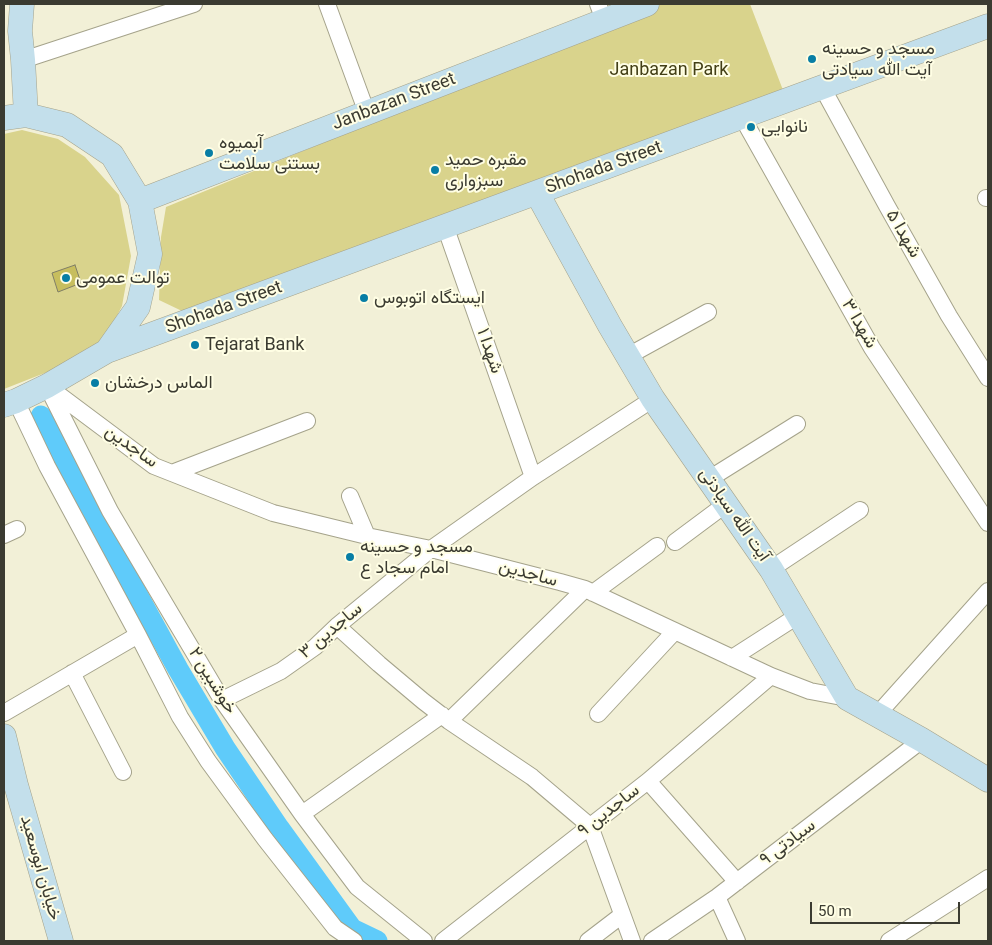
<!DOCTYPE html>
<html>
<head>
<meta charset="utf-8">
<style>
  body { margin:0 }
  #map { position:relative; width:992px; height:945px; overflow:hidden; background:#f2f0d7; font-family:Roboto,sans-serif }
  canvas { display:block }
  .frame { position:absolute; inset:0; border:5px solid #3b3b31; pointer-events:none }
  .scale { position:absolute; left:810px; top:902px; width:150px; height:22px; box-sizing:border-box; border:2px solid #3b3b31; border-top:0; padding-left:6px; font-size:15px; line-height:18px; white-space:nowrap; color:#3b3b31; -webkit-text-stroke:4px #fffee4; paint-order:stroke }
</style>
</head>
<body>
<div id="map">
<canvas width="992" height="945"></canvas>
<div class="frame"></div>
<div class="scale">50 m</div>
</div>
<script>
const c = document.querySelector('canvas').getContext('2d');
c.lineJoin = 'round';
function paint(path, color) { c.fillStyle = color; c.fill(path, 'evenodd'); }
const toPath = rows => new Path2D(rows.map(r => 'M' + r).join(''));
function strokePath(path, color, width, dash) { c.strokeStyle = color; c.lineWidth = width; c.lineCap = dash ? 'butt' : 'round'; c.setLineDash(dash || []); c.stroke(path); }
function drawText(font, color, halo, rows, align = 'center') {
  c.font = font + ' Roboto,Vazirmatn,sans-serif'; c.lineWidth = 4; c.setLineDash([]); c.textBaseline = 'middle'; c.strokeStyle = halo; c.fillStyle = color; for (const [text, x, y, turn = 0] of rows) {
    c.save(); c.translate(x, y); c.rotate((+turn || 0) * Math.PI / 180); c.textAlign = isNaN(turn) ? turn : align; if (halo) c.strokeText(text, 0, 0); c.fillText(text, 0, 0); c.restore();
  }
}
paint(toPath([
  [662,4,750,4,786,98,182,311,159,300,161,237,166,207],
  [22,130,58,139,85,157,119,195,131,256,122,306,108,333,83,358,4,389,4,134]
]), '#d9d38c');
strokePath(toPath([
  [41,416,137,594,178,669,225,748,279,828,352,929,377,941]
]), '#5fcbfa', 21);
const building = toPath([
  [75,265,81,283,58,292,52,273,75,265]
]);
paint(building, '#c7be5e');
strokePath(building, '#807e67', 1);
const street = toPath([
  [327,4,367,113],
  [598,4,604,20],
  [23,60,194,4],
  [822,87,887,206,949,316,988,378],
  [742,117,872,348,988,523],
  [986,198,988,198],
  [445,226,533,477],
  [628,356,708,312],
  [47,386,154,466,273,513,367,536,431,549,560,582,585,589,771,676,810,691,847,698],
  [49,390,110,511,222,700,302,814,357,887,424,941],
  [16,401,47,466,138,635,180,717,208,761,265,839,335,928,354,941],
  [172,473,307,421],
  [709,479,797,424],
  [350,496,367,536],
  [4,535,17,529],
  [675,542,726,504],
  [771,569,860,510],
  [593,593,657,546],
  [337,626,379,664,423,701,449,721,532,777,590,826,632,941],
  [732,658,799,615],
  [72,673,123,772],
  [222,700,281,671,315,647,337,626,431,549,533,477,653,399],
  [4,713,138,635],
  [598,714,675,631],
  [877,715,988,591],
  [449,721,585,589],
  [648,781,737,882],
  [302,814,442,715],
  [717,897,737,941],
  [443,941,648,781,771,676],
  [588,941,622,915],
  [652,941,717,897,922,740],
  [889,941,988,878]
]);
const secondary = toPath([
  [22,4,20,31,23,60,26,115],
  [4,118,26,115,67,125,112,155,140,201,150,254,138,307,107,351,47,386,16,401,4,405],
  [537,193,610,326,653,399,771,569,847,698,922,740,988,780],
  [140,201,647,4],
  [107,351,988,26],
  [4,736,16,785,61,941]
]);
strokePath(street, '#a5a38b', 18);
strokePath(secondary, '#a5a38b', 25);
strokePath(street, '#fff', 16);
strokePath(secondary, '#c3dfeb', 24);
for (const [x, y, r, color] of [
  [812,59,5,"#087ea5"],
  [751,127,5,"#087ea5"],
  [209,153,5,"#087ea5"],
  [435,170,5,"#087ea5"],
  [66,278,5,"#087ea5"],
  [364,298,5,"#087ea5"],
  [195,345,5,"#087ea5"],
  [95,383,5,"#087ea5"],
  [350,557,5,"#087ea5"]
]) { const dot = new Path2D(); dot.arc(x, y, r, 0, 2 * Math.PI); c.fillStyle = color; c.fill(dot); strokePath(dot, '#fffee4', 2); }
drawText('18px', '#3b3b31', '#fffee4', [
  ["مسجد و حسینه",822,49],
  ["آیت الله سیادتی",822,70],
  ["نانوایی",761,127],
  ["آبمیوه",219,143],
  ["بستنی سلامت",219,164],
  ["مقبره حمید",445,160],
  ["سبزواری",445,181],
  ["توالت عمومی",76,278],
  ["ایستگاه اتوبوس",374,298],
  ["Tejarat Bank",205,345],
  ["الماس درخشان",105,383],
  ["مسجد و حسینه",360,547],
  ["امام سجاد ع",360,568]
], 'left');
drawText('18px', '#433f16', '#fffee4', [
  ["Janbazan Park",669,70]
]);
drawText('18px', '#3b3b31', '#fffee4', [
  ["Janbazan Street",394,102,-21],
  ["Shohada Street",604,168,-20],
  ["شهدا ۵",903,234,60],
  ["Shohada Street",224,308,-20],
  ["شهدا ۳",859,324,60],
  ["شهدا ۱",489,351,71],
  ["ساجدین",131,447,35],
  ["آیت الله سیادتی",734,515,55],
  ["ساجدین",528,574,15],
  ["ساجدین ۳",331,631,-40],
  ["خوشبین ۲",212,681,58],
  ["ساجدین ۹",609,811,-38],
  ["سیادتی ۹",788,843,-37],
  ["خیابان ابوسعید",40,868,74]
]);
</script>
</body>
</html>
